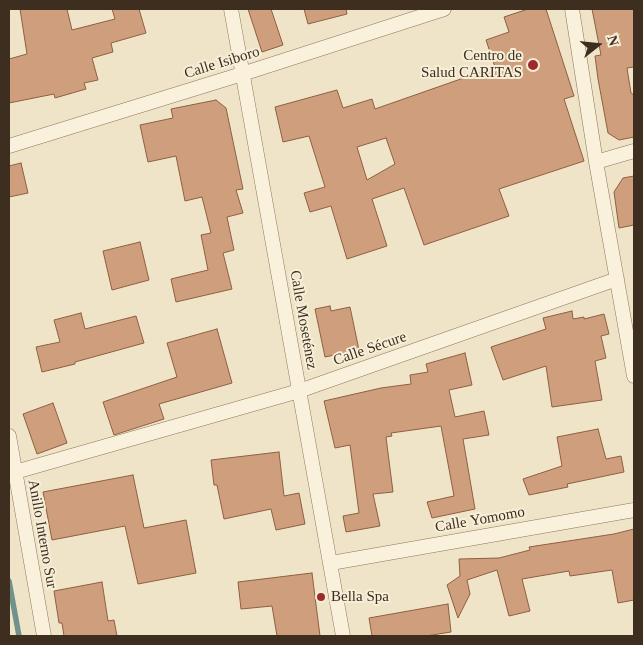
<!DOCTYPE html>
<html>
<head>
<meta charset="utf-8">
<style>
  body { margin:0 }
  #map { position:relative; width:643px; height:645px; overflow:hidden; background:#f0e4c8; font-family:"Times New Roman",serif }
  canvas { display:block }
  .frame { position:absolute; inset:0; border:10px solid #3d2e20; pointer-events:none }
  .north { position:absolute; left:573px; top:20px; width:50px; height:50px; -webkit-text-stroke:4px #f7eed8; paint-order:stroke; rotate:74deg; font-size:14px; font-weight:700; line-height:20px; text-align:center; color:#3d2e20 }
  .north::after { content:''; display:block; margin:auto; width:18px; height:22px; background:#3d2e20; clip-path:polygon(50% 0,100% 100%,50% 72%,0 100%) }
</style>
</head>
<body>
<div id="map">
<canvas width="643" height="645"></canvas>
<div class="frame"></div>
<div class="north">N</div>
</div>
<script>
const c = document.querySelector('canvas').getContext('2d');
c.lineJoin = 'round';
const toPath = rows => new Path2D(rows.map(r => 'M' + r).join(''));
function strokePath(path, color, width, dash) { c.strokeStyle = color; c.lineWidth = width; c.lineCap = dash ? 'butt' : 'round'; c.setLineDash(dash || []); c.stroke(path); }
function paint(path, color) { c.fillStyle = color; c.fill(path, 'evenodd'); }
function drawText(font, color, halo, rows, align = 'center') {
  c.font = font + ' "Times New Roman",serif'; c.lineWidth = 4; c.setLineDash([]); c.textBaseline = 'middle'; c.strokeStyle = halo; c.fillStyle = color; for (const [text, x, y, turn = 0] of rows) {
    c.save(); c.translate(x, y); c.rotate((+turn || 0) * Math.PI / 180); c.textAlign = isNaN(turn) ? turn : align; if (halo) c.strokeText(text, 0, 0); c.fillText(text, 0, 0); c.restore();
  }
}
strokePath(toPath([
  [9,581,19,636]
]), '#6f938a', 5.5);
const building = toPath([
  [20,9,67,9,72,30,115,19,112,9,139,9,146,33,111,43,113,52,92,58,98,80,84,83,86,89,55,98,54,94,9,103,9,59,27,54,20,9],
  [248,9,271,9,283,45,262,52,248,9],
  [304,9,346,9,347,14,308,24,304,9],
  [528,9,546,9,574,96,564,99,584,161,499,189,509,216,424,245,404,188,372,199,387,246,347,259,331,206,310,212,304,193,325,187,309,136,283,142,275,107,337,90,343,108,372,99,375,109,495,67,486,40,509,32,504,17,528,9],
  [386,138,395,164,367,180,357,147,386,138],
  [592,9,634,9,634,67,627,68,631,93,634,95,634,137,619,140,608,133,598,79,595,56,601,55,592,9],
  [216,100,226,108,243,189,236,190,243,213,227,217,234,250,223,253,232,289,176,302,171,279,208,270,201,235,211,233,202,197,185,201,176,156,148,162,140,125,173,118,171,109,216,100],
  [21,163,28,193,9,197,9,166,21,163],
  [634,176,634,225,619,228,614,192,623,178,634,176],
  [140,242,149,280,112,290,103,251,140,242],
  [330,306,331,311,350,307,359,350,325,357,315,309,330,306],
  [572,311,573,319,584,317,584,319,604,314,609,334,601,336,606,358,595,361,602,400,552,407,546,366,503,380,491,347,546,329,543,318,572,311],
  [81,313,85,329,136,316,144,343,75,362,75,364,42,372,36,347,60,342,54,320,81,313],
  [217,329,232,383,159,404,164,419,114,435,103,402,177,377,167,343,217,329],
  [465,353,472,385,449,390,455,417,484,411,489,435,463,439,475,509,432,518,427,502,454,496,441,426,391,433,392,436,386,437,393,492,373,494,380,526,346,532,343,516,359,513,350,445,335,448,324,401,381,388,411,384,410,375,428,372,426,364,465,353],
  [53,403,67,443,37,454,23,414,53,403],
  [598,429,606,459,621,456,624,472,567,484,568,487,529,495,523,479,562,466,557,437,598,429],
  [279,452,284,496,299,493,305,524,276,530,271,509,224,519,217,485,214,485,211,460,279,452],
  [133,475,144,528,186,520,196,573,138,584,125,526,52,540,43,492,133,475],
  [634,529,634,600,618,603,612,570,570,576,569,571,522,579,530,611,509,616,497,570,467,580,470,594,458,618,447,585,460,576,459,559,499,558,530,550,529,547,614,534,634,529],
  [312,573,320,636,277,636,272,606,241,609,238,582,312,573],
  [102,582,108,621,114,620,117,636,64,636,62,623,59,623,54,591,102,582],
  [448,604,451,632,426,636,372,636,369,618,448,604]
]);
paint(building, '#cf9f7d');
strokePath(building, '#8d5f41', 1);
const minor = toPath([
  [231,9,343,636],
  [572,9,596,162,634,376],
  [9,146,242,74,444,9],
  [596,162,634,151],
  [9,436,44,636],
  [15,472,299,391,617,279],
  [331,563,634,510]
]);
strokePath(minor, '#8d765c', 15);
strokePath(minor, '#faf1dc', 14);
for (const [x, y, r, color] of [
  [533,65,6,"#9e2a2b"],
  [321,597,5,"#9e2a2b"]
]) { const dot = new Path2D(); dot.arc(x, y, r, 0, 2 * Math.PI); c.fillStyle = color; c.fill(dot); strokePath(dot, '#f7eed8', 2); }
drawText('15px', '#3d2e20', '#f7eed8', [
  ["Centro de",522,56],
  ["Salud CARITAS",522,73],
  ["Bella Spa",331,597,"left"]
], 'right');
drawText('15px', '#3d2e20', '#f7eed8', [
  ["Calle Isiboro",222,63,-17],
  ["Calle Moseténez",303,320,80],
  ["Calle Sécure",370,349,-19],
  ["Calle Yomomo",480,520,-10],
  ["Anillo Interno Sur",42,534,80]
]);
</script>
</body>
</html>
